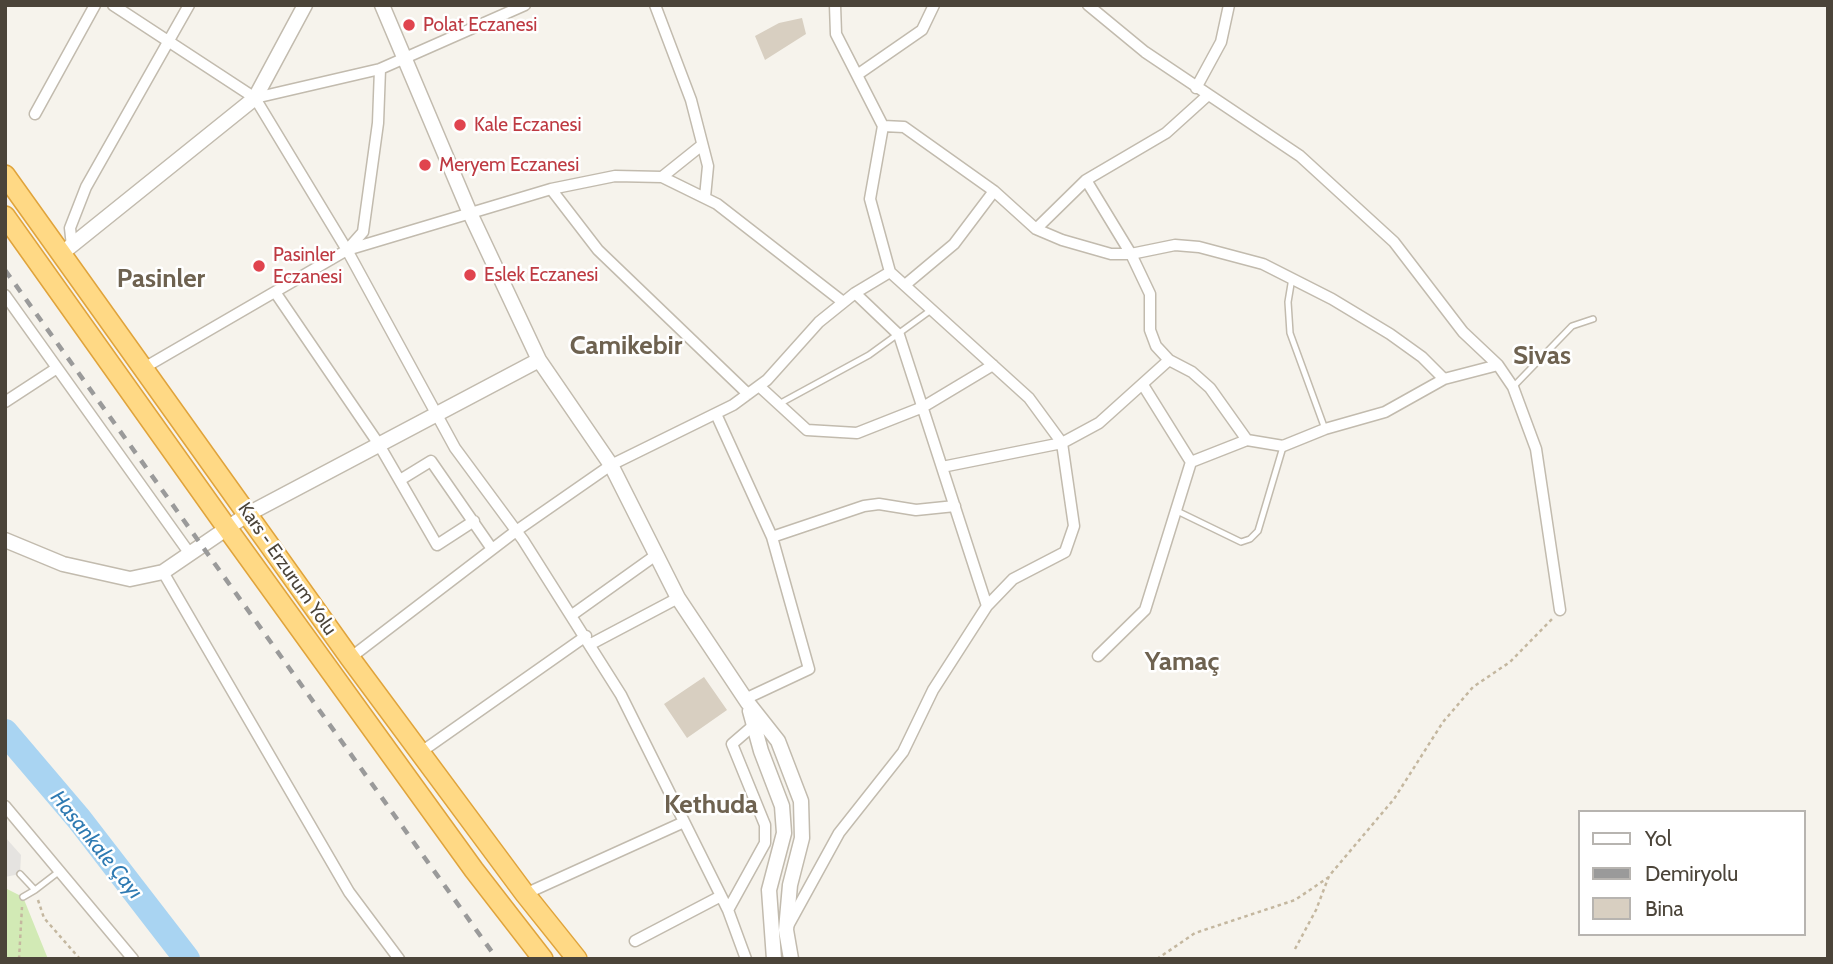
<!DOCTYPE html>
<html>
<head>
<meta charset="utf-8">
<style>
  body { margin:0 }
  #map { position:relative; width:1833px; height:964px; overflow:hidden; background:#f6f3ec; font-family:Cabin,sans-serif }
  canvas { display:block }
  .frame { position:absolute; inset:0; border:7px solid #4b4439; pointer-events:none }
  .legend { position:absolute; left:1578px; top:810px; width:228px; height:126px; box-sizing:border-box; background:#fff; border:2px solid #b7b4b0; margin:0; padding:9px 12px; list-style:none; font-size:21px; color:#4b4439 }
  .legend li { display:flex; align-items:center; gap:14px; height:35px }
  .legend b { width:35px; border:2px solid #b7b4b0 }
</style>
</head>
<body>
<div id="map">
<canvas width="1833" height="964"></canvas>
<div class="frame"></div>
<ul class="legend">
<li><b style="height:9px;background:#fff"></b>Yol</li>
<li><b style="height:9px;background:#9a9a9a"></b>Demiryolu</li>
<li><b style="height:19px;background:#d8cfc1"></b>Bina</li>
</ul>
</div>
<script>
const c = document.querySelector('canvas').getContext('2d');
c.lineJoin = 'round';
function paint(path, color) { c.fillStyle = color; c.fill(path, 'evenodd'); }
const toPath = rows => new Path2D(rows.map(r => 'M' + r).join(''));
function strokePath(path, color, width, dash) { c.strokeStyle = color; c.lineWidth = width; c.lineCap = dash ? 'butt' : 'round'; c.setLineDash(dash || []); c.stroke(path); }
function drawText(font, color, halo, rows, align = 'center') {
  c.font = font + ' Cabin,sans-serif'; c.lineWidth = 5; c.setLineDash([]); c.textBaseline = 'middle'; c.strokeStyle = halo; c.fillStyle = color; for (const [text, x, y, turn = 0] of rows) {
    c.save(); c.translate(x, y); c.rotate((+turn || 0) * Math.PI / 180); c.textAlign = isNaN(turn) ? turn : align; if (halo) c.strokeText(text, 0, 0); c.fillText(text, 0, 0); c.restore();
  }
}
paint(toPath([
  [5,888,23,897,48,959,5,959]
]), '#d2eab5');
paint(toPath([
  [5,837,21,855,20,874,5,877]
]), '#e5e3e0');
strokePath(toPath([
  [5,732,79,819,187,959]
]), '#a9d4f2', 26);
paint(toPath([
  [802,18,806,34,765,60,755,36,779,23],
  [704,677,727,710,687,738,664,704]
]), '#d8cfc1');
const service = toPath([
  [1292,278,1288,302,1290,333,1325,429],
  [1513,387,1572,326,1593,319],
  [779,404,869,355,931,310],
  [1175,510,1241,542,1250,539,1258,531,1283,447],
  [20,874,35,890,61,870],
  [23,897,35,890]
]);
const minor = toPath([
  [113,5,255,98,347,250,455,448,523,540,621,695,728,910,746,959],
  [655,5,691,100,708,166,705,197],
  [835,5,836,34,883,126,870,199,890,272,1029,398,1062,443,942,467],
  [1088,5,1145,52,1300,156,1394,242,1463,332,1498,365,1513,387,1536,449,1560,610],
  [857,75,922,30,934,5],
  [1196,88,1221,42,1229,5],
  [255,98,380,69,525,5],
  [35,114,95,5],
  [883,126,904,127,994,191,1036,229,1062,240,1111,254,1131,254,1175,245,1199,247,1263,264,1332,299,1390,334,1422,357,1444,379],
  [662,177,702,145],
  [1086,180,1131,254,1150,294,1150,330,1156,346,1169,360,1192,372,1210,388,1247,440],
  [551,189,598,250,748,394],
  [1036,229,1086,180,1166,133,1207,96],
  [72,246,70,228,86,187,189,5],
  [347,250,551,189,615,176,662,177,717,204,843,302],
  [905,285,954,244,994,191],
  [275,292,378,443,437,545,474,521],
  [855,293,899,335,987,606],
  [5,295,190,554],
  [142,369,347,250,363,232,378,123,380,69],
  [759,386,807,430,857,433,923,407,993,365],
  [5,402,57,368],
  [716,414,772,537,809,669,745,699],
  [1191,462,1247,440,1283,446,1325,429,1385,412,1444,379,1498,365],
  [400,480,431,461,492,549],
  [772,537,864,506,879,504,916,510,955,506],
  [163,572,349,892,399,959],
  [572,615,656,555],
  [591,644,678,598],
  [1098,656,1145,610,1191,462,1143,385],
  [350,658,516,531,611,465,733,405,767,380,819,322,855,293,890,272],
  [421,752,586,636],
  [5,806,133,959],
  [525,894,684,822],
  [728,910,765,843,765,825,732,744,754,725],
  [789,924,839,833,903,752,933,690,987,606,1013,579,1065,552,1074,526,1062,443,1099,423,1169,360],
  [635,941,721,896]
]);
const tertiary = toPath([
  [382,5,469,211,539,360,611,465,678,598,748,703,778,741,801,801,802,838,790,885,786,930,791,959],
  [61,254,255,98,305,5],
  [5,540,63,564,130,579,163,572,248,514,539,360],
  [750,711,761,751,782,806,784,833,769,890,774,959]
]);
const trunk = toPath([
  [5,175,350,658,525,894,577,959],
  [5,216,227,528,474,870,543,959]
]);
strokePath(service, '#c2bbae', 8);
strokePath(minor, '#c2bbae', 13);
strokePath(tertiary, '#c2bbae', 17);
strokePath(trunk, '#e0a43c', 22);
strokePath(toPath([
  [38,900,44,918,80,959],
  [1295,949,1316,910,1329,876,1394,799,1443,722,1473,687,1510,662,1552,619],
  [19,959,22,907],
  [1157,959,1195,933,1295,900,1329,877]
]), '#c4b79f', 2.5, [3.5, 3.5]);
strokePath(service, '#fff', 5);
strokePath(minor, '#fff', 10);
strokePath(tertiary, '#fff', 14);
strokePath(trunk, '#ffd985', 19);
strokePath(toPath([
  [5,270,497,959]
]), '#9a9a9a', 4.5, [9, 9]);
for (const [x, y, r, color] of [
  [409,25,7,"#e0444e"],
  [460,125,7,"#e0444e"],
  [425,165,7,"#e0444e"],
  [259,266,7,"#e0444e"],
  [470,275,7,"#e0444e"]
]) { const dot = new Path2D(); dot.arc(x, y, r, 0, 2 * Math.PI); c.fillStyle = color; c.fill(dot); strokePath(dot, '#fff', 2.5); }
drawText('19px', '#be3a42', '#fff', [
  ["Polat Eczanesi",423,25],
  ["Kale Eczanesi",474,125],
  ["Meryem Eczanesi",439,165],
  ["Pasinler",273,255],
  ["Eczanesi",273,277],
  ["Eslek Eczanesi",484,275]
], 'left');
drawText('19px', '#4b4439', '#fff', [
  ["Kars - Erzurum Yolu",287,569,55]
]);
drawText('italic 21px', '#2e7ab2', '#fff', [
  ["Hasankale Çayı",96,845,51]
]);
drawText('bold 26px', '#6e6250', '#fff', [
  ["Pasinler",161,279],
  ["Camikebir",626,346],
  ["Sivas",1542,356],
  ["Yamaç",1182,662],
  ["Kethuda",711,805]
]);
</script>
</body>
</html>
